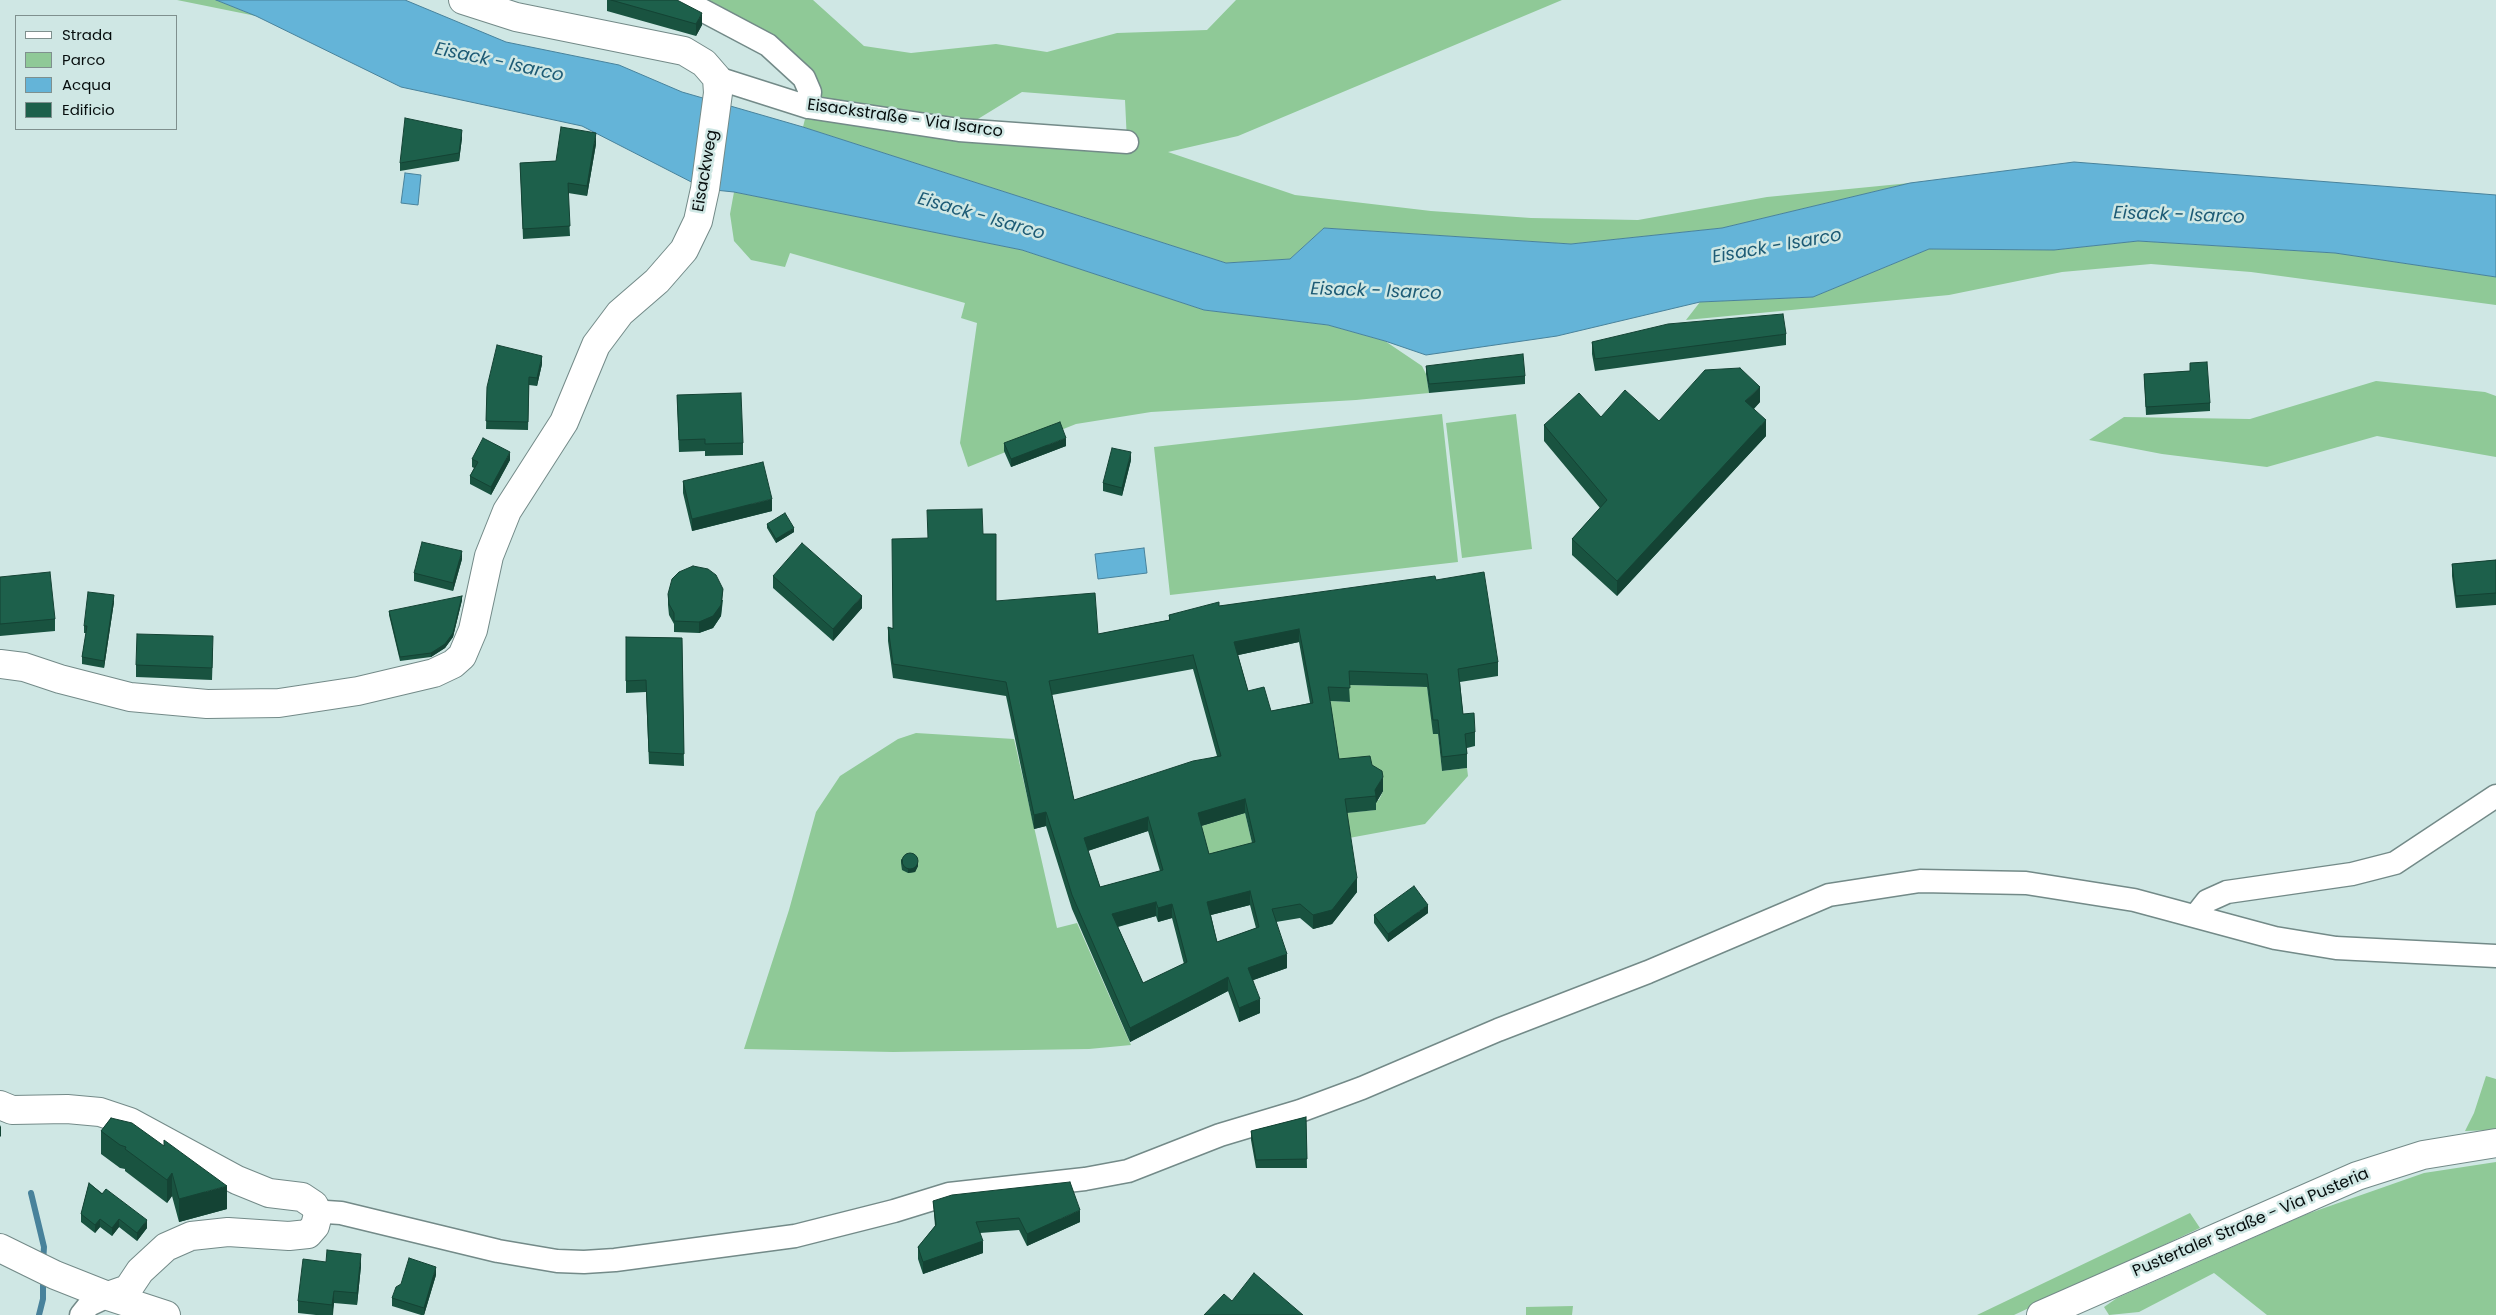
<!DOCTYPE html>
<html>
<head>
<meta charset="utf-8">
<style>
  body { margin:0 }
  #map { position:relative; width:2496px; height:1315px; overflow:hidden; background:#cfe7e4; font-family:Poppins,sans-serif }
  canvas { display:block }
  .legend { position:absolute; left:15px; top:15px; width:162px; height:115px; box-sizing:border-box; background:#cfe7e4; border:1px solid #7f908e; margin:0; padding:6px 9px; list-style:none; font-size:15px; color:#060d0d }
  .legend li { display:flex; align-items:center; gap:10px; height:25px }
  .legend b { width:25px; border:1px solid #7f908e }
</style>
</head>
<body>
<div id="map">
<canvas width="2496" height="1315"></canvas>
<ul class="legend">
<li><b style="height:6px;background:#fff"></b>Strada</li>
<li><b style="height:14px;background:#8fc997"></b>Parco</li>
<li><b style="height:14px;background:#64b4d8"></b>Acqua</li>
<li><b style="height:14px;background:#1d604b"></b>Edificio</li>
</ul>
</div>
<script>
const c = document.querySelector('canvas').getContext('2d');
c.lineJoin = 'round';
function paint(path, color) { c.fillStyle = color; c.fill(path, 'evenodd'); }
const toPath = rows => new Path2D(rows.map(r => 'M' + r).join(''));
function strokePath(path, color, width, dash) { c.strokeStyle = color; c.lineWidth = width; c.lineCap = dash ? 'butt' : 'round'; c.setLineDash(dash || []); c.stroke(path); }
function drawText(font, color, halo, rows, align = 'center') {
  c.font = font + ' Poppins,sans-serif'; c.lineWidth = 5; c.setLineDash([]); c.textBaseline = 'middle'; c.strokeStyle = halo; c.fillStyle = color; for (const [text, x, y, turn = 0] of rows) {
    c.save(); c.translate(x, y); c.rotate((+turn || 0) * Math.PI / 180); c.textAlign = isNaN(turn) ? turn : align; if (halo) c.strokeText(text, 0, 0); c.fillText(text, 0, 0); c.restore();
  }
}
paint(toPath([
  [177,0,216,0,256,16],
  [683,0,813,0,864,46,911,53,996,44,1047,52,1117,33,1207,30,1236,0,1562,0,1238,136,1168,152,1295,195,1431,211,1531,218,1638,220,1767,197,1910,183,1722,228,1571,244,1324,228,1290,259,1226,263,803,127,808,107,804,78],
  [1022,92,1125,100,1127,142,960,130],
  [734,192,1022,250,1204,310,1328,325,1385,341,1422,366,1426,374,1429,393,1356,400,1151,412,1076,424,968,467,960,443,977,323,961,318,965,303,790,253,785,267,751,260,734,241,730,214],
  [2138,241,2335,253,2496,277,2496,305,2251,272,2151,264,2062,272,1949,295,1686,320,1700,302,1813,297,1929,249,2054,250],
  [2376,381,2485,392,2496,396,2496,457,2377,436,2267,467,2162,454,2089,440,2124,417,2250,419],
  [1442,414,1458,562,1170,595,1154,447],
  [1516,414,1532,549,1462,558,1446,423],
  [1349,685,1427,687,1434,734,1438,734,1442,771,1467,768,1468,776,1425,824,1349,838,1345,813,1375,810,1374,801,1379,800,1383,791,1339,773,1330,718,1331,701,1349,702],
  [916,733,1014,739,1057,928,1077,923,1131,1045,1089,1049,893,1052,744,1049,789,910,816,812,840,776,898,739],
  [1245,813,1255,856,1209,868,1198,827],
  [2486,1076,2496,1079,2496,1130,2465,1131,2474,1113],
  [2496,1162,2496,1315,2267,1315,2214,1273,2139,1312,2109,1315,2104,1307,2117,1298,2307,1214,2424,1173],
  [2190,1213,2200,1228,2014,1315,1977,1315],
  [1573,1306,1572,1315,1526,1315,1526,1307]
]), '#8fc997');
const water = toPath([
  [216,0,405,0,506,42,619,65,682,92,803,127,1226,263,1290,259,1324,228,1571,244,1722,228,1910,183,2074,162,2496,195,2496,277,2335,253,2138,241,2054,250,1929,249,1813,297,1700,302,1557,336,1426,355,1385,341,1328,325,1204,310,1022,250,734,192,705,189,582,126,401,87,256,16,216,0],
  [405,173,421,175,418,205,401,203,405,173],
  [1144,548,1147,573,1098,579,1095,554,1144,548]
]);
paint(water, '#64b4d8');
strokePath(water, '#48829b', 1);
strokePath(toPath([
  [31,1193,44,1247,43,1262],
  [39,1315,43,1299,43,1277]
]), '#48829b', 6);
const street = toPath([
  [683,0,768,45,804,78,810,92,808,107],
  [717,78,808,107,959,130,1127,142],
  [2196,915,2207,901,2227,892,2352,874,2395,863,2496,796],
  [318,1214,326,1212,341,1213,498,1251,557,1261,584,1262,615,1260,795,1236,894,1211,949,1194,1085,1179,1128,1171,1220,1135,1300,1111,1362,1088,1498,1030,1648,972,1829,895,1920,881,2026,883,2134,900,2275,938,2336,948,2496,956],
  [81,1315,89,1305,108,1296]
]);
const secondary = toPath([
  [0,664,24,667,60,679,130,697,207,704,279,703,358,691,434,673,453,664,462,656,473,630,489,556,507,511,564,422,596,345,620,313,657,281,684,250,698,221,705,189,718,93,717,78,704,63,684,51,516,17,463,0],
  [0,1105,12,1110,67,1109,100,1112,130,1122,237,1180,269,1193,302,1197,314,1205,318,1214,315,1226,308,1234,289,1236,228,1232,191,1236,166,1247,140,1271,128,1289,108,1296],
  [0,1248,55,1275,108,1296,166,1315],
  [2041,1315,2357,1176,2423,1155,2496,1143]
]);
strokePath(street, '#738a88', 25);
strokePath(secondary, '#738a88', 30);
strokePath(street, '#fff', 22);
strokePath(secondary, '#fff', 28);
paint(toPath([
  [607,0,677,0,702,25,696,36,607,11],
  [462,138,459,161,400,171,400,163],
  [596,144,587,196,568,193,570,236,523,239,520,163,556,161],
  [1786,334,1786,345,1595,371,1592,354,1592,342],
  [2190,363,2210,403,2210,411,2146,415,2144,374,2190,371],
  [542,364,537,386,529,385,528,430,486,429,487,387],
  [1426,366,1525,376,1525,384,1429,393,1426,374],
  [677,395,743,443,743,455,705,456,705,451,679,452],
  [1760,402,1754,409,1766,436,1617,596,1572,555,1572,539,1600,508,1544,441,1544,425,1659,421],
  [1004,443,1066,446,1011,467,1004,451],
  [472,459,510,460,491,495,470,484,470,476,474,468,472,467],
  [1131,460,1122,496,1103,491,1103,483],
  [683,481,772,511,692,531,683,493],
  [767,524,794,532,776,543,767,528],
  [983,534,996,601,1098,634,1169,620,1169,615,1219,606,1436,580,1498,662,1498,676,1460,682,1463,714,1475,732,1475,746,1467,748,1467,768,1442,771,1438,734,1433,734,1427,687,1349,685,1350,702,1330,701,1339,759,1372,765,1383,791,1376,803,1376,810,1347,813,1357,892,1332,924,1313,929,1300,918,1276,922,1287,968,1253,980,1260,1013,1239,1022,1228,991,1130,1042,1072,909,1046,826,1034,829,1006,696,893,678,888,641,888,627,893,628],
  [1299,642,1310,703,1271,711,1248,691,1238,655],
  [1193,669,1217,756,1074,800,1052,695],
  [1245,813,1252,843,1209,854,1201,826],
  [1148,831,1160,871,1100,887,1088,851],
  [1250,905,1256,928,1217,942,1211,915],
  [1156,916,1158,922,1172,918,1184,964,1143,983,1118,927],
  [462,559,453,591,414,581,414,573],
  [2496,560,2496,605,2456,608,2452,576,2452,564],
  [773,576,862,608,833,641,773,588],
  [0,577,55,619,55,631,0,636],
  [668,594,723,600,721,616,713,628,699,633,674,632,674,624,669,615,668,605],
  [462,600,453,637,445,648,431,657,400,661,389,615,389,611],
  [114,602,104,668,82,664,82,657,86,633,84,633,84,626],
  [626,637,682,638,684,766,649,764,646,692,626,693],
  [213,648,212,680,136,677,136,665],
  [901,859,918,866,915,872,908,873,902,870,901,863],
  [1428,913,1388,942,1374,923,1374,915],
  [1306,1117,1307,1168,1256,1168,1251,1140,1251,1131],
  [111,1118,227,1209,179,1222,172,1196,167,1203,125,1171,125,1169,120,1168,101,1154,101,1131],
  [89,1183,147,1228,137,1241,119,1227,112,1236,100,1227,95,1233,81,1222,81,1214],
  [933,1201,1080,1222,1027,1246,1019,1230,980,1233,983,1253,923,1274,918,1259,918,1247,935,1226],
  [361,1266,357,1305,334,1303,333,1315,316,1315,298,1313,298,1301],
  [436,1275,424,1315,421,1315,392,1306,392,1298]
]), '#195340');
paint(toPath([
  [702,13,702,25,696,36,696,24],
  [462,130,462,138,459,161,459,153],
  [596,133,596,144,587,196,587,186],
  [542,356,542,364,537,386,537,378],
  [1760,387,1760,402,1745,417,1745,401],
  [1766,420,1766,436,1617,596,1617,581],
  [1066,438,1066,446,1011,467,1011,459],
  [510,452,510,460,491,495,491,487],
  [1131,452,1131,460,1122,496,1122,488],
  [772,499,772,511,692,531,692,519],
  [794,528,794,532,776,543,776,539],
  [462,551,462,559,453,591,453,583],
  [723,589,721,616,713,628,699,633,699,622],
  [114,595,114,602,104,668,104,661],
  [462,596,462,600,453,637,445,648,431,657,431,653],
  [862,596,862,608,833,641,833,629],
  [1299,629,1299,642,1234,656,1234,642],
  [1383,777,1383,791,1376,803,1375,790],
  [1245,799,1245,813,1198,827,1198,813],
  [1046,812,1046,826,1034,829,1034,815],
  [1148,817,1148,831,1084,852,1084,838],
  [918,862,918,866,915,872,908,873,908,869],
  [1357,878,1357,892,1332,924,1313,929,1313,915],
  [1250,891,1250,905,1207,916,1207,902],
  [1156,902,1156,916,1112,928,1112,914],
  [1172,904,1172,918,1158,922,1158,908],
  [1428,905,1428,913,1388,942,1388,934],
  [1287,954,1287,968,1248,982,1248,968],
  [1228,977,1228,991,1130,1042,1130,1028],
  [1260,999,1260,1013,1239,1022,1239,1008],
  [1,1125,1,1136,0,1137,0,1127],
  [172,1173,172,1196,167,1203,167,1180],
  [227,1186,227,1209,179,1222,179,1199],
  [1080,1210,1080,1222,1027,1246,1027,1234],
  [100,1219,100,1227,95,1233,95,1225],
  [119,1219,119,1227,112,1236,112,1228],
  [147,1220,147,1228,137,1241,137,1233],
  [983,1241,983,1253,923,1274,923,1262],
  [361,1254,361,1266,357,1305,357,1293],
  [436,1267,436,1275,424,1315,424,1308],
  [334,1291,334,1303,332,1315,332,1305]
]), '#144334');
const building = toPath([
  [611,0,677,0,702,13,696,24,611,0],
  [405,118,462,130,459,153,400,163,405,118],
  [561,127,596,133,587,186,568,183,570,226,523,229,520,163,556,161,561,127],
  [1783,314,1786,334,1595,359,1592,342,1668,324,1783,314],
  [497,345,542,356,537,378,529,377,528,422,486,421,487,387,497,345],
  [1523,354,1525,376,1429,384,1426,366,1523,354],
  [2207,362,2210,403,2146,407,2144,374,2190,371,2190,363,2207,362],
  [1740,368,1760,387,1745,401,1766,420,1617,581,1572,539,1607,500,1544,425,1579,393,1601,417,1625,390,1659,421,1705,370,1740,368],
  [741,393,743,443,705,444,705,439,679,440,677,395,741,393],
  [1060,422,1066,438,1011,459,1004,443,1060,422],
  [483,438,510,452,491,487,470,476,478,462,472,459,483,438],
  [1112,448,1131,452,1122,488,1103,483,1112,448],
  [763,462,772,499,692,519,683,481,763,462],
  [982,509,983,534,996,534,996,601,1095,593,1098,634,1170,620,1169,615,1219,602,1219,606,1435,576,1436,580,1484,572,1498,662,1458,669,1463,714,1474,713,1475,732,1465,734,1467,754,1442,757,1438,720,1433,720,1427,674,1349,671,1350,688,1328,687,1339,759,1370,756,1372,765,1382,771,1383,777,1375,790,1376,796,1345,799,1357,878,1332,910,1313,915,1300,904,1272,909,1287,954,1248,968,1260,999,1239,1008,1228,977,1130,1028,1072,895,1046,812,1034,815,1006,682,893,664,888,627,893,629,892,539,928,538,927,510,982,509],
  [1299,629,1313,703,1271,711,1264,687,1248,691,1234,642,1299,629],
  [1193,655,1221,756,1193,761,1074,800,1049,681,1193,655],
  [1245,799,1255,842,1209,854,1198,813,1245,799],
  [1148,817,1163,870,1100,887,1084,838,1148,817],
  [1250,891,1259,927,1217,942,1207,902,1250,891],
  [1156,902,1158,908,1172,904,1187,962,1143,983,1112,914,1156,902],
  [785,513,794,528,776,539,767,524,785,513],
  [422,542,462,551,453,583,414,573,422,542],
  [802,543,862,596,833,629,773,576,802,543],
  [2496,560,2496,593,2456,596,2452,564,2496,560],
  [693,566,708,569,716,575,723,589,721,605,713,616,699,622,674,621,674,613,669,604,668,594,672,579,679,572,693,566],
  [50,572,55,619,0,624,0,577,50,572],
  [88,592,114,595,104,661,82,657,87,626,84,626,88,592],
  [462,596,453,633,445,644,431,653,400,657,389,611,462,596],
  [137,634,213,636,212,668,136,665,137,634],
  [626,637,682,638,684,754,649,752,646,680,626,681,626,637],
  '902 861a8 8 0 1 1 16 0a8 8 0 1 1-16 0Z',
  [1414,886,1428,905,1388,934,1374,915,1414,886],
  [1306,1117,1307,1159,1256,1160,1251,1131,1306,1117],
  [111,1118,132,1123,164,1146,164,1140,227,1186,179,1199,172,1173,167,1180,125,1149,126,1147,120,1145,101,1131,111,1118],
  [1070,1182,1080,1210,1027,1234,1019,1218,976,1222,983,1241,923,1262,918,1247,936,1225,933,1201,952,1195,1070,1182],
  [89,1183,102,1194,106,1189,147,1220,137,1233,119,1219,112,1228,100,1219,95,1225,81,1214,89,1183],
  [327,1250,361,1254,357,1293,334,1291,332,1305,298,1301,303,1259,326,1262,327,1250],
  [409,1258,436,1267,424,1308,392,1298,396,1287,401,1284,409,1258],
  [1254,1273,1303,1315,1204,1315,1224,1294,1232,1301,1254,1273]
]);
paint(building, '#1d604b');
strokePath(building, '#144334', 1);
drawText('16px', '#060d0d', '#cfe7e4', [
  ["Eisackstraße - Via Isarco",905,119,8],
  ["Eisackweg",706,171,-80],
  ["Pustertaler Straße - Via Pusteria",2251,1223,-23]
]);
drawText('italic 18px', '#1d5b75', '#cfe7e4', [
  ["Eisack - Isarco",499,63,12],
  ["Eisack - Isarco",2179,216,2],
  ["Eisack - Isarco",981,217,16],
  ["Eisack - Isarco",1777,247,-10],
  ["Eisack - Isarco",1376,292,2]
]);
</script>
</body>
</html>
